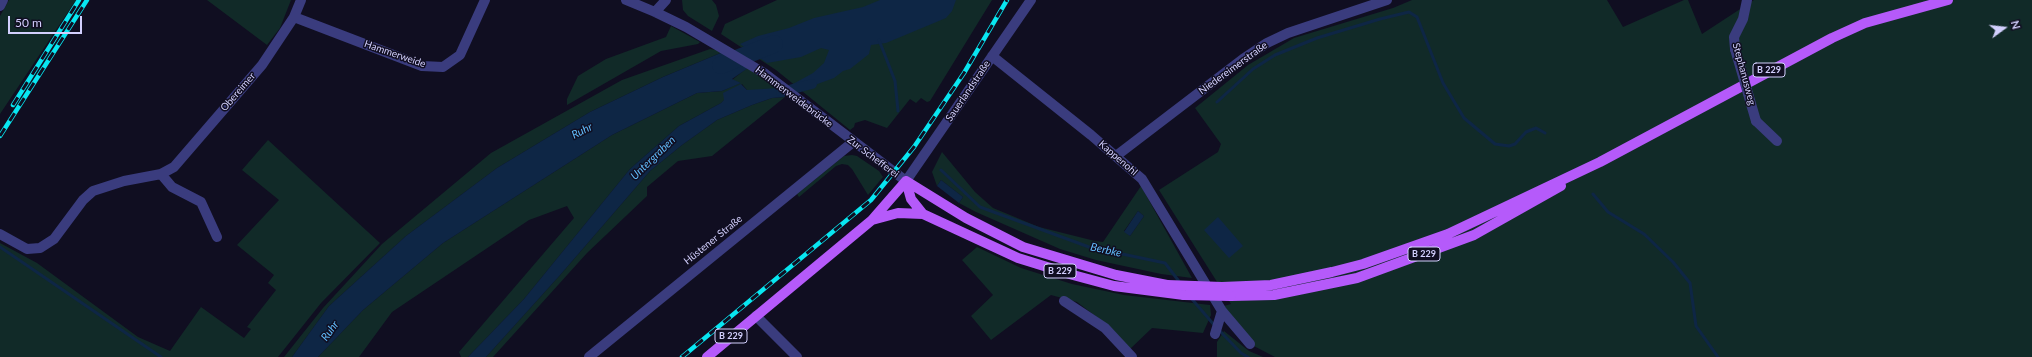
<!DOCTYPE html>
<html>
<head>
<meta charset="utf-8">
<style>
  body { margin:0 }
  #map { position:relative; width:2032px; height:357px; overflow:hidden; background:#100e21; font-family:Lato,sans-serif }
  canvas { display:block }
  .north { position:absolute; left:1984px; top:8px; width:40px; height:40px; -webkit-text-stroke:3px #100e21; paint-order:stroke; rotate:75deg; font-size:11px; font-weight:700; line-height:16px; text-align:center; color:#d2cffd }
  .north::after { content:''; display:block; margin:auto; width:14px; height:18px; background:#d2cffd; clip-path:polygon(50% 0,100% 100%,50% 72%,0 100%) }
  .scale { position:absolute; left:8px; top:16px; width:74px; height:18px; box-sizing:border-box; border:2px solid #d2cffd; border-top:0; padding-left:5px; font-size:12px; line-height:14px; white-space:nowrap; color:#d2cffd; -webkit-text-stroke:3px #100e21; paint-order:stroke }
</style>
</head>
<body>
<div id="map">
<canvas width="2032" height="357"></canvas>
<div class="north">N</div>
<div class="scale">50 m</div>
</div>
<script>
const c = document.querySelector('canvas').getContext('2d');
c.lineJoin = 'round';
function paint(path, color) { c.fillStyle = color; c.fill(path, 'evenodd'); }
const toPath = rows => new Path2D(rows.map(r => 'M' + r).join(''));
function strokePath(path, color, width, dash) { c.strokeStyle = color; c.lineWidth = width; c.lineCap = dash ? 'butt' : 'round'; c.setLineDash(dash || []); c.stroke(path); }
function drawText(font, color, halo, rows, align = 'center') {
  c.font = font + ' Lato,sans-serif'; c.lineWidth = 3; c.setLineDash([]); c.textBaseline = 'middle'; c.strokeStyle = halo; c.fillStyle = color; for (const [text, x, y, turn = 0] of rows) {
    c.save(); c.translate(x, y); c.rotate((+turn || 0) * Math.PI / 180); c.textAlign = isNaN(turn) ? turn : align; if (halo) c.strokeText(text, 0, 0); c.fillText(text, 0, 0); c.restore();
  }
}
paint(toPath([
  [9,0,76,0,0,114,0,16],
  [207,0,291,0,280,28,267,45],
  [682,0,712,0,716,5,719,16,712,31,688,16,683,10],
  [777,0,992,0,930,101,927,102,921,98,916,103,910,99,887,128,865,120,855,123,854,127,850,130,776,70,721,34,725,24],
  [1412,0,1607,0,1623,27,1684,0,1688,0,1702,34,1754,0,2032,0,2032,357,1275,357,1250,344,1224,306,1231,304,1159,190,1218,152,1221,144,1195,108,1248,65,1294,38,1393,8],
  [671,26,700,42,698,44,661,51,567,105,567,99,578,76,606,59,666,37],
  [710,49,723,51,778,88,785,97,712,156,678,161,647,187,647,196,587,253,493,357,486,357,561,274,650,171,682,145,717,120,752,105,772,98,785,97,747,90,742,84,721,103,679,126,630,169,524,299,468,357,461,357,459,352,574,218,567,206,529,220,392,312,359,357,318,357,363,310,443,243,612,135,697,93,722,91,740,83,732,80,747,68,723,52,663,77,590,112,497,168,406,236,329,306,292,357,284,357,323,308,382,244,491,153,622,80],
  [268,140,380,243,321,303,278,357,0,357,0,243,37,263,138,337,170,351,201,307,244,338,251,329,247,327,276,290,268,283,274,275,237,245,279,200,242,170],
  [942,152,975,192,993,208,1039,227,1095,241,1103,242,1141,186,1192,278,1161,274,1096,260,1060,249,976,212,959,203,963,197,941,180,937,186,932,172],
  [1138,211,1144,216,1130,236,1124,231],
  [852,155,857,156,879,171,883,177,868,195,852,169,848,165,842,164,836,166,799,197,797,194,844,156],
  [977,247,1021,268,1072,284,1124,295,1210,305,1211,315,1203,333,1152,328,1130,349,1111,328,1077,302,1051,295,991,340,971,316,993,295,962,260],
  [1224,331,1249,351,1263,357,1217,357,1217,342]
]), '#112a28');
paint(toPath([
  [880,0,956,0,952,11,946,18,886,43,871,45,869,54,850,69,843,71,834,78,801,90,793,84,813,73,824,63,829,50,821,48,801,57,767,63,740,44,758,36,789,28,814,18,863,7],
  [723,52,748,68,732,79,741,83,722,91,697,93,612,135,443,243,363,310,318,357,292,357,329,306,406,236,497,168,590,112,663,77],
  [741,84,747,90,778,88,785,97,772,98,752,105,717,120,682,145,650,171,561,274,486,357,468,357,524,299,630,169,679,126,721,103,724,100,723,93],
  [941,180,963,197,959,203,937,186],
  [1138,211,1144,216,1130,236,1124,232],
  [1218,217,1243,246,1229,258,1204,230]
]), '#0e2645');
strokePath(toPath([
  [879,40,895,81,898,111],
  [1217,102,1253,69,1275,55,1317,38,1380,19,1409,12,1417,17,1443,83,1464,118,1495,144,1509,146,1515,144,1526,132,1536,128,1545,133],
  [941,170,980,207,1089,247,1165,263,1181,284],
  [1593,194,1608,212,1644,234,1673,262,1690,283,1696,326,1718,357],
  [0,247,161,357],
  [1191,298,1215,326],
  [1219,330,1241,353,1248,357]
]), '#0e2645', 3);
strokePath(toPath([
  [781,92,812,84]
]), '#0e2645', 10);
strokePath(toPath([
  [721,65,774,44]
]), '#0e2645', 18);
strokePath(toPath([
  [626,0,655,12,686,27,764,73,906,181,1031,0],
  [0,6,3,0],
  [655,12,666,0],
  [294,17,422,66,443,67,460,55,485,0],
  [1735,49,1734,37,1743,19,1747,0],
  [992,56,1091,135,1142,179,1222,311,1250,344],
  [1756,121,1777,141],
  [1116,156,1243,59,1267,43,1288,33,1387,0],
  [161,174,172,187,201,202,217,237],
  [0,234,27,249,40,248,54,239,83,200,93,191,124,181,161,174,174,167,262,65,294,17,301,0],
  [1064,301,1105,328,1132,357],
  [756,316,797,357],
  [1215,334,1222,311],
  [589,357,853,142]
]), '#3a3c7e', 10);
strokePath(toPath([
  [906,181,966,218,1023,247,1116,275,1167,285],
  [906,181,911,199,923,214],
  [872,220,898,213,923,214,1018,258,1073,275,1114,286,1184,295],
  [1222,287,1271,285,1332,272,1363,264,1448,234,1600,162,1832,38,1865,23,1948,0],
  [1231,296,1274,295,1357,278,1474,235,1561,186],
  [707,357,872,220,906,181]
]), '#b55afa', 10);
const rail = toPath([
  [13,105,79,0],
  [0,136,87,0],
  [682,357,871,200,914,147,964,73,1007,0]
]);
strokePath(rail, '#08e6f1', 4.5);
strokePath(rail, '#100e21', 3, [9]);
strokePath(toPath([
  [1735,49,1756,121]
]), '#3a3c7e', 10);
strokePath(toPath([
  [1167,285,1222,287],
  [1184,295,1231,296]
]), '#b55afa', 10);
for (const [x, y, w] of [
  [1769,70,32],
  [1424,254,32],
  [1060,271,32],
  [731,336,32]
]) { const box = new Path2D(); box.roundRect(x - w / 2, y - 7, w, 14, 3); c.fillStyle = '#100e21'; c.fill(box); strokePath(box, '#d2cffd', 1); }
drawText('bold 9px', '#d2cffd', null, [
  ["B 229",1769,70],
  ["B 229",1424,254],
  ["B 229",1060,271],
  ["B 229",731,336]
]);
drawText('10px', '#d2cffd', '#100e21', [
  ["Hammerweide",395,54,19],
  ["Niedereimerstraße",1233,68,-36],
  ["Stephanusweg",1744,74,75],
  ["Sauerlandstraße",968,91,-56],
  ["Obereimer",238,92,-49],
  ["Hammerweidebrücke",794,97,37],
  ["Zur Schefferei",873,157,37],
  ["Kappenohl",1118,158,41],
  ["Hüstener Straße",713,240,-39]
]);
drawText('italic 11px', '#61bbfa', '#100e21', [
  ["Ruhr",582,131,-27],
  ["Untergraben",653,158,-44],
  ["Berbke",1106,250,12],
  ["Ruhr",330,331,-54]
]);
</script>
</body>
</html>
